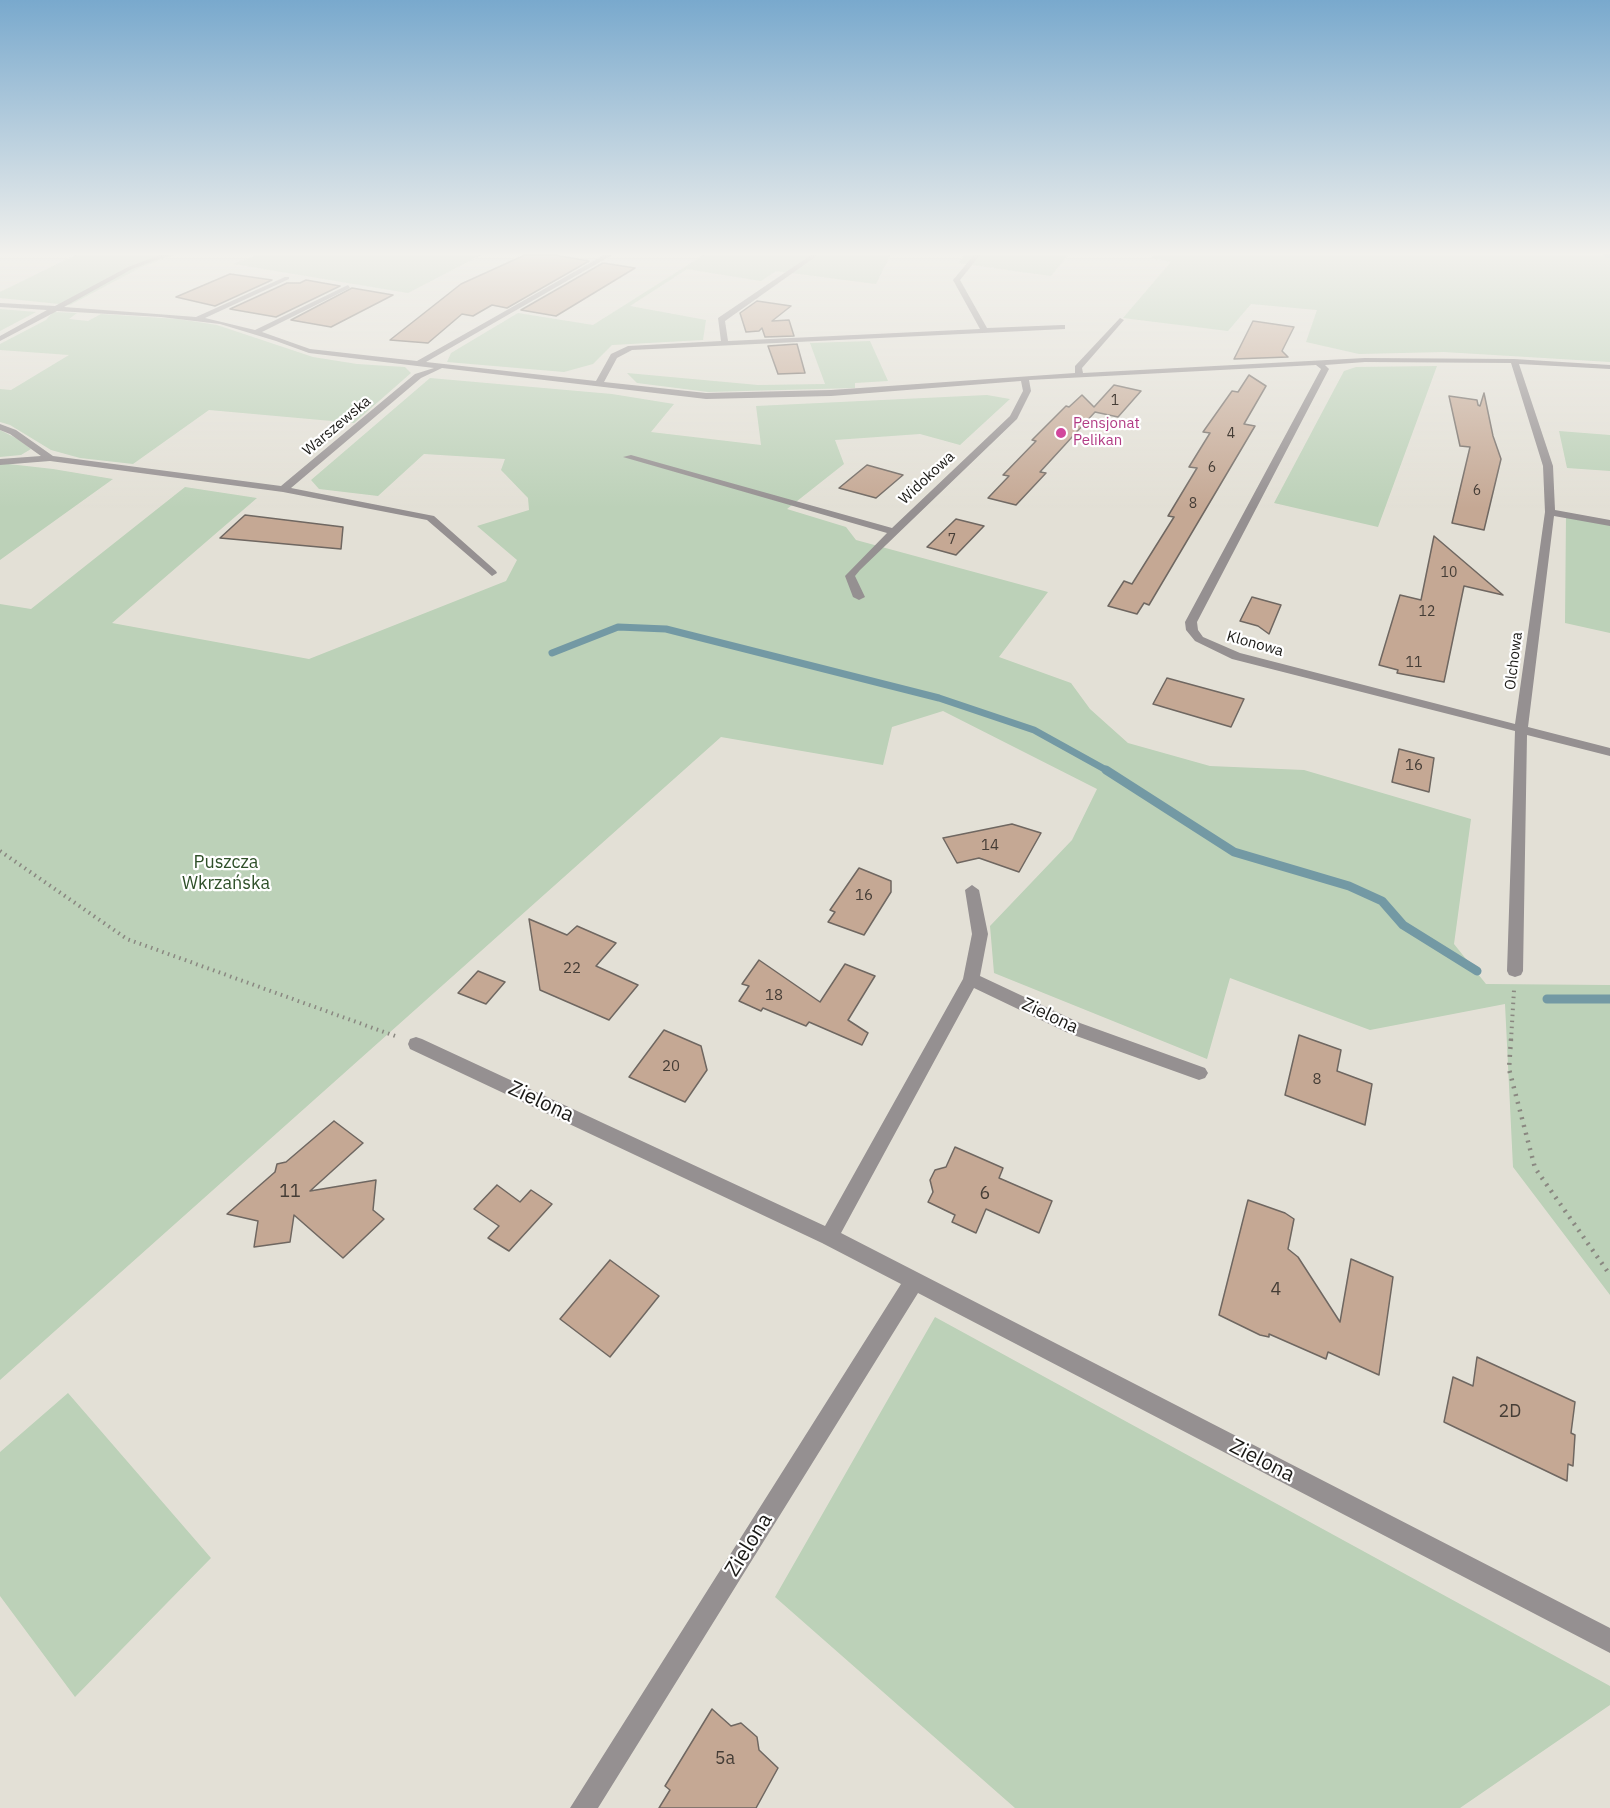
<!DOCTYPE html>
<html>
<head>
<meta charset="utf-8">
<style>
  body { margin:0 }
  canvas { display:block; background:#e3e0d6 }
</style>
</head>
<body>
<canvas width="1610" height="1808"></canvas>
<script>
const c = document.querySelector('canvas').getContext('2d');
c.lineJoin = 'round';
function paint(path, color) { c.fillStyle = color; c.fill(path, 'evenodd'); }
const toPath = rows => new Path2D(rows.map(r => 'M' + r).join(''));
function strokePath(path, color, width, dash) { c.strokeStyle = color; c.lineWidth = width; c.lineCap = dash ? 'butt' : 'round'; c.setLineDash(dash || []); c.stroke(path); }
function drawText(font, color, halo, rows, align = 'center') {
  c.font = font + ' "IBM Plex Sans",sans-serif'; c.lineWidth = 4.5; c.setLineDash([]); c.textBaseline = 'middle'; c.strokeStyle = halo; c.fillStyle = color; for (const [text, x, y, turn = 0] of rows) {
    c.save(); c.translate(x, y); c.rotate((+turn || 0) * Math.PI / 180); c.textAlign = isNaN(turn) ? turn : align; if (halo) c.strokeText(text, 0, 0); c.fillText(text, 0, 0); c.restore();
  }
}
paint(toPath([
  [76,255,173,255,141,267,70,305,0,298,0,292],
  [257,255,481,255,408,293,234,264],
  [704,255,890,255,876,284,776,271,761,281,687,269,630,306,706,320,703,340,612,345,593,364,564,372,447,362,451,353,518,313,593,325],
  [964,255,1068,255,1051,276,959,263],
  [1154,255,1610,255,1610,362,1444,352,1359,354,1306,342,1317,310,1251,304,1228,331,1123,318,1171,262,1151,258],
  [0,309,36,312,0,331],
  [53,312,77,313,69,319,88,321,101,314,178,319,217,325,313,357,357,364,405,367,411,373,354,423,209,410,133,464,80,458,51,450,10,425,0,422,0,389,11,390,69,355,0,350,0,344,46,320],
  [870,341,888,381,855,383,855,388,708,392,637,383,627,373,758,385,825,384,810,343],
  [1437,366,1378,527,1274,503,1344,371,1356,367],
  [430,378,612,394,674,404,651,432,761,445,756,406,987,395,1010,399,960,445,920,434,835,440,844,464,787,509,846,527,856,540,1048,592,999,657,1071,683,1090,709,1128,743,1210,766,1304,770,1471,819,1454,944,1486,984,1610,985,1610,1295,1513,1167,1505,1004,1370,1030,1230,978,1207,1059,994,973,990,926,1072,840,1097,789,943,711,892,727,883,765,721,737,0,1380,0,604,31,609,185,487,257,498,112,623,309,659,506,581,517,560,477,526,529,510,528,498,501,470,505,459,424,454,378,496,319,489,311,480],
  [0,430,18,439,31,449,21,455,0,457],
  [1559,431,1610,435,1610,471,1567,468],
  [0,463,53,469,113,479,0,560],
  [1566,514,1610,522,1610,633,1565,623],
  [935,1317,1610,1686,1610,1705,1460,1808,1015,1808,775,1597],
  [68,1393,211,1558,75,1697,0,1596,0,1452]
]), '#bcd1b8');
strokePath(toPath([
  [1606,255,1610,256]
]), '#7399a4', 4.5);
strokePath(toPath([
  [552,653,618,627,666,629,939,698,1034,730,1108,771]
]), '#7399a4', 7);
strokePath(toPath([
  [1106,770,1234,852,1349,886,1382,901,1403,925,1477,971],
  [1547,999,1610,999]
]), '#7399a4', 9);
const building = toPath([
  [525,255,554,255,589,261,507,308,492,305,473,316,462,314,428,343,390,340,461,284,525,255],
  [603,263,635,268,556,316,521,310,603,263],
  [230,274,272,280,215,306,176,297,230,274],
  [306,280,340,286,276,317,230,309,287,283,300,283,306,280],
  [352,288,393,295,331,327,291,320,352,288],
  [757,301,791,306,772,321,789,320,794,336,765,337,762,328,759,331,746,332,740,313,757,301],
  [1253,321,1294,327,1282,351,1288,357,1234,359,1253,321],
  [797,344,805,373,778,374,768,346,797,344],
  [1249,375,1266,386,1244,424,1255,426,1149,605,1144,603,1137,614,1108,606,1124,581,1132,584,1174,517,1168,516,1197,468,1189,467,1210,433,1203,432,1232,391,1238,392,1249,375],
  [1114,385,1141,391,1118,417,1095,412,1040,472,1046,473,1016,505,988,498,1009,476,1003,475,1036,441,1032,440,1066,406,1069,407,1082,395,1094,407,1114,385],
  [1484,393,1493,436,1501,459,1484,530,1452,523,1470,447,1460,446,1449,396,1477,400,1478,405,1480,406,1484,393],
  [867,465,903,475,876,498,839,488,867,465],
  [245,515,343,527,341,549,220,538,245,515],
  [956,519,984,526,956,555,927,547,956,519],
  [1434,536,1503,595,1464,586,1444,682,1397,673,1398,670,1379,665,1400,595,1421,600,1434,536],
  [1252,597,1281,605,1269,634,1258,626,1240,621,1252,597],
  [1167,678,1244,699,1231,727,1153,704,1167,678],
  [1399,749,1434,758,1429,792,1392,782,1399,749],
  [1012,824,1041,833,1019,872,979,858,957,863,943,838,1012,824],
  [859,868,891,881,891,892,864,935,828,922,835,912,830,910,859,868],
  [529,919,567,935,577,926,616,943,596,966,638,985,609,1020,540,990,529,919],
  [759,960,820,1002,845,964,875,976,848,1020,868,1033,862,1045,809,1022,806,1026,763,1008,761,1011,739,1001,749,986,742,984,759,960],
  [478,971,505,982,486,1004,458,993,478,971],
  [664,1030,701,1046,707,1070,685,1102,629,1077,664,1030],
  [1299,1035,1341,1050,1337,1071,1372,1084,1365,1125,1285,1095,1299,1035],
  [334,1121,363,1143,310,1191,376,1180,373,1210,384,1219,343,1258,294,1215,290,1242,254,1247,258,1221,227,1214,275,1172,277,1164,286,1162,334,1121],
  [955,1147,1003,1168,999,1178,1052,1201,1039,1233,986,1209,976,1233,952,1222,955,1215,928,1202,933,1192,930,1180,935,1170,946,1167,955,1147],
  [497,1185,520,1202,531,1190,552,1204,509,1251,488,1238,499,1226,474,1209,497,1185],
  [1248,1200,1285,1213,1294,1219,1288,1249,1298,1257,1340,1322,1351,1259,1393,1277,1379,1375,1328,1352,1326,1359,1269,1334,1269,1337,1260,1335,1219,1315,1248,1200],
  [610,1260,659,1296,610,1357,560,1319,610,1260],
  [1477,1357,1575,1402,1571,1433,1575,1435,1573,1466,1568,1464,1567,1481,1444,1422,1453,1377,1473,1386,1477,1357],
  [712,1709,731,1726,741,1723,757,1737,759,1750,778,1768,756,1808,659,1808,670,1790,665,1786,712,1709]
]);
paint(building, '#c5a894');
strokePath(building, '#6f6761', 1.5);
strokePath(toPath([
  [0,851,127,939,395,1036],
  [1511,1040,1514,990]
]), '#8a8881', 4, [1.5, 4.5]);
strokePath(toPath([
  [1511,1039,1509,1069,1535,1168,1610,1275]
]), '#8a8881', 4.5, [2, 6]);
paint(toPath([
  [160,255,169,255,132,269,64,307,196,317,285,277,289,277,289,279,205,318,255,330,348,285,350,288,262,332,310,349,417,361,604,255,612,255,426,362,596,381,611,354,628,346,721,341,718,318,811,255,818,255,725,321,728,341,980,329,953,280,974,255,980,255,960,280,987,328,1062,325,1065,325,1065,329,632,350,617,358,604,382,706,393,831,390,1075,373,1075,366,1120,318,1124,320,1082,368,1083,373,1365,358,1514,359,1610,365,1610,369,1519,364,1553,466,1555,510,1610,520,1610,526,1554,516,1528,727,1610,748,1610,756,1527,735,1523,971,1521,975,1515,977,1509,975,1507,971,1515,731,1232,659,1195,641,1186,630,1185,622,1321,369,1316,365,1029,380,1031,391,1017,419,860,570,855,576,865,597,859,600,853,597,845,576,887,533,623,457,631,455,892,528,1010,416,1023,391,1021,381,831,396,706,399,442,368,421,378,291,488,434,516,496,571,497,573,492,576,427,520,283,492,50,461,0,465,0,459,41,456,10,434,0,430,0,424,16,430,53,456,281,486,415,374,434,368,309,353,276,341,220,324,161,317,57,311,0,341,0,336,47,310,0,307,0,303,55,306,128,267,160,255],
  [1365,362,1511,363,1543,466,1545,512,1515,724,1240,653,1203,637,1198,630,1197,622,1329,369,1325,365,1365,362],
  [972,885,979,890,988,934,980,976,1080,1023,1205,1068,1208,1073,1205,1078,1199,1080,1068,1033,974,988,841,1233,1610,1628,1610,1653,918,1293,598,1808,570,1808,901,1284,822,1243,410,1049,408,1044,410,1039,416,1037,422,1039,825,1226,963,979,972,934,965,890,972,885]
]), '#959091');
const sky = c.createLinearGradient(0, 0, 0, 508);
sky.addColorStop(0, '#79a9cd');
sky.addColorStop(0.5, '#f2f1ed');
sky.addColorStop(1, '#f2f1ed00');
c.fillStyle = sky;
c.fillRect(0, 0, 1610, 508);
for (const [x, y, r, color] of [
  [1061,433,6,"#d1479c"]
]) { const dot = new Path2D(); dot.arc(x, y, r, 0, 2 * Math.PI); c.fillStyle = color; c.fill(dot); strokePath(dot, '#fff', 2); }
drawText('14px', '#453d36', null, [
  ["1",1115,401],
  ["4",1231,434],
  ["6",1212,468],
  ["6",1477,491],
  ["8",1193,504],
  ["7",952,540],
  ["10",1449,573],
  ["12",1427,612],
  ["11",1414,663]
]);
drawText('15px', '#b23c85', '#fff', [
  ["Pensjonat",1073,424],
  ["Pelikan",1073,441]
], 'left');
drawText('15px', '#1a1916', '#fff', [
  ["Warszewska",337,426,-40],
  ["Widokowa",927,478,-43],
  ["Klonowa",1255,644,16],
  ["Olchowa",1514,661,-83]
]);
drawText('15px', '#453d36', null, [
  ["16",1414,766],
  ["14",990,846],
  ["16",864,896],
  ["22",572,969],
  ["18",774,996],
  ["20",671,1067],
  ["8",1317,1080]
]);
drawText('18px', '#2f5029', '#fff', [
  ["Puszcza",226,863],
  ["Wkrzańska",226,884]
]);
drawText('18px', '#1a1916', '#fff', [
  ["Zielona",1050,1016,25]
]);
drawText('18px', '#453d36', null, [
  ["11",290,1192],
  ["6",985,1194],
  ["4",1276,1290],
  ["2D",1510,1412],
  ["5a",725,1759]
]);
drawText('21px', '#1a1916', '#fff', [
  ["Zielona",541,1102,25],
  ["Zielona",1262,1461,27],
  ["Zielona",749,1545,-58]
]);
</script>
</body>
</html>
